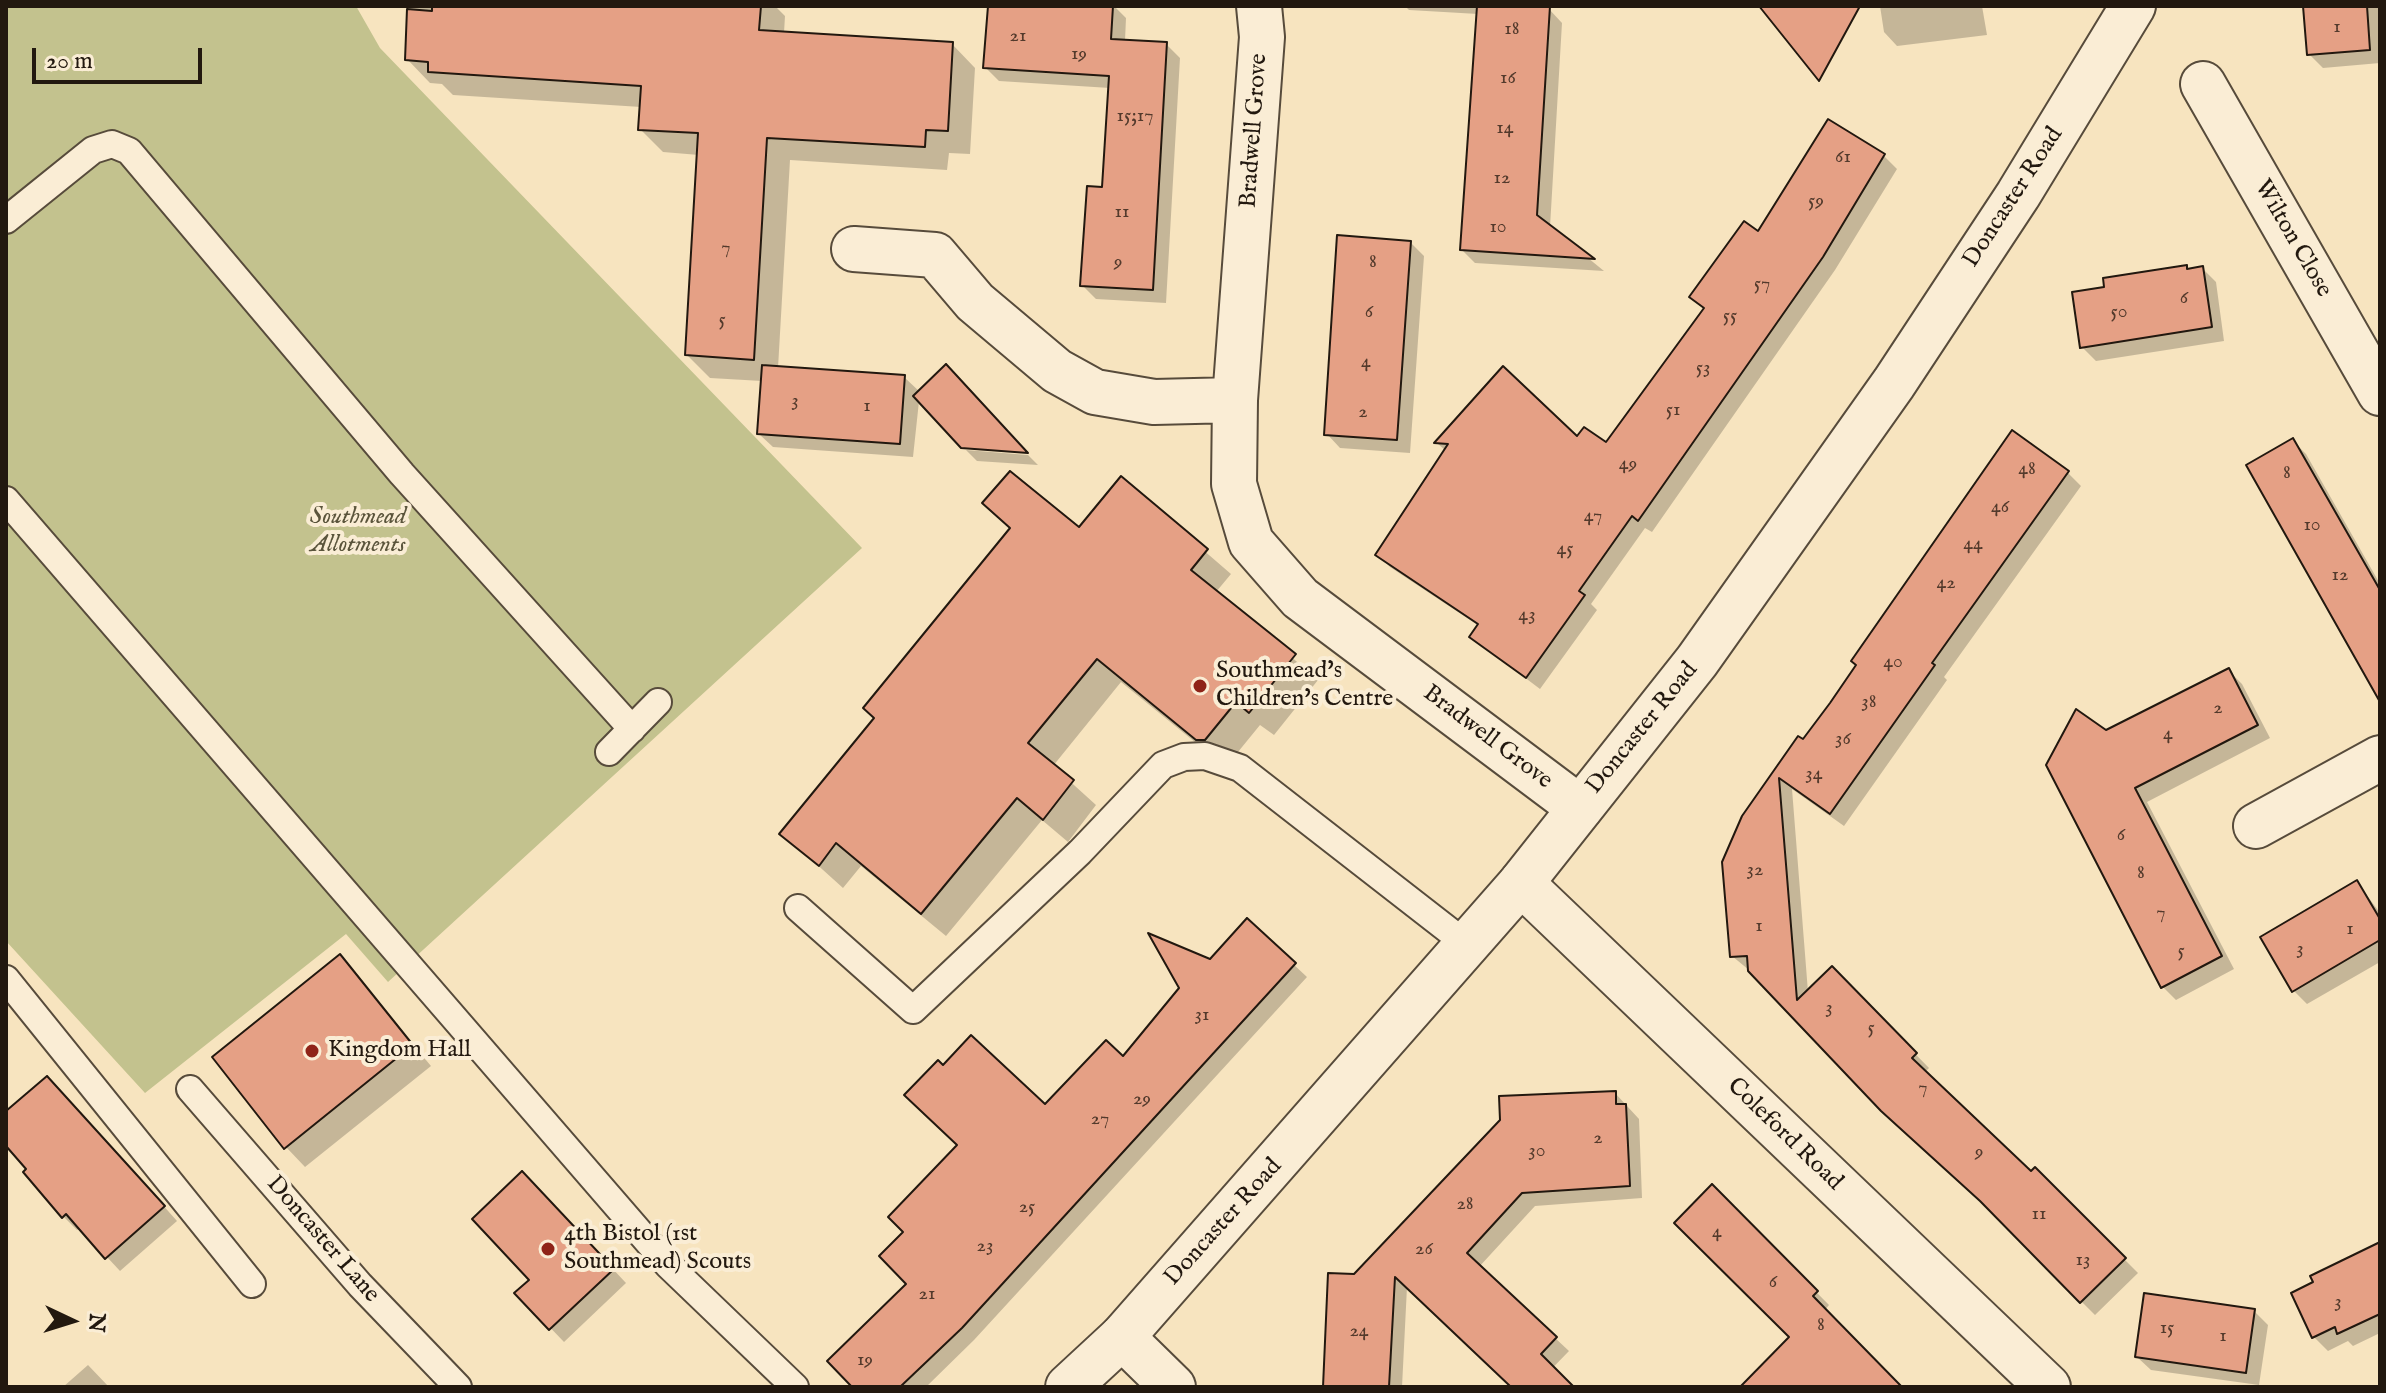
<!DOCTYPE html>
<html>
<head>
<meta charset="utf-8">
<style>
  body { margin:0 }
  #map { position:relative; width:2386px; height:1393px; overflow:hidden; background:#f7e4bf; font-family:"IM FELL English",serif }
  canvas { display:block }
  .frame { position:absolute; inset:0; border:8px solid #22180f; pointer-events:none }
  .north { position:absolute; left:32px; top:1281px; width:80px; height:80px; -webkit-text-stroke:6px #faedd5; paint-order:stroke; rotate:94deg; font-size:22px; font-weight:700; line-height:32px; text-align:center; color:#22180f }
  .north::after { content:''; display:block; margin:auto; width:28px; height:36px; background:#22180f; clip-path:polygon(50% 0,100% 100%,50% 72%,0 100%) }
  .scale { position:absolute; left:32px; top:48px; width:170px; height:36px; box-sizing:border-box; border:4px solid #22180f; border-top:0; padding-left:10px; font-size:24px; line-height:28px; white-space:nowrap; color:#22180f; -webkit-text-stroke:6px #faedd5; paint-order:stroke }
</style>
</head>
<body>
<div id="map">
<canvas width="2386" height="1393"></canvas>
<div class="frame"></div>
<div class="north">N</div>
<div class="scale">20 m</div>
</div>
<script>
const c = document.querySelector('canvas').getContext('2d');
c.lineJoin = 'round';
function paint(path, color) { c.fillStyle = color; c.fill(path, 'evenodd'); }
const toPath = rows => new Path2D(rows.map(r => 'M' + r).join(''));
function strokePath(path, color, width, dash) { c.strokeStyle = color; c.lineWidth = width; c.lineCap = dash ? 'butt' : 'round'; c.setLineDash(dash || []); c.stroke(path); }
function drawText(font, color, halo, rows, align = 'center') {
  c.font = font + ' "IM FELL English",serif'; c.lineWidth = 8; c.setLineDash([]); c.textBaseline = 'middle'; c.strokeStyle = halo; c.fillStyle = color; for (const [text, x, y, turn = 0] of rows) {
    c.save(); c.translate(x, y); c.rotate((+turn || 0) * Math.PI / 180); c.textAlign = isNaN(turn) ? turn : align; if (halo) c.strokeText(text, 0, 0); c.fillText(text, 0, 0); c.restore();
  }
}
paint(toPath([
  [6,6,356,6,380,48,862,548,388,982,346,934,145,1093,6,941]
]), '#c3c28e');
paint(toPath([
  [410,6,775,6,785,16,784,33,952,44,975,68,970,154,949,153,947,170,790,160,778,368,904,377,920,392,913,457,773,447,759,434,762,381,710,378,687,355,699,155,663,152,640,129,641,107,453,95,442,84,430,83,407,59],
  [990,6,1114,6,1126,18,1125,41,1166,44,1180,58,1166,303,1096,299,1082,285,1104,189,1110,88,999,81,985,67],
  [1405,6,1526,6,1549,9,1562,23,1550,227,1604,271,1475,263,1462,250,1478,14,1409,10],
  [1880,6,1982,6,1987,35,1897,46,1884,32],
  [2305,6,2378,6,2380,63,2323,68,2309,54],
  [1829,122,1884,156,1897,169,1835,270,1652,532,1645,528,1591,604,1597,610,1540,689,1471,637,1479,626,1390,567,1377,554,1446,451,1437,443,1577,439,1607,445,1705,310,1691,296,1758,234],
  [1410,242,1424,256,1410,453,1340,448,1327,434],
  [2186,267,2190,270,2202,268,2216,282,2224,341,2096,361,2082,347],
  [2293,441,2306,454,2380,584,2380,673],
  [966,450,1028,455,1038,465,977,461],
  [2068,473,2081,486,1944,677,1947,680,1844,826,1792,789,1808,992,1832,969,1929,1068,1924,1073,2031,1174,2035,1170,2138,1273,2095,1315,1749,970,1732,956,1743,817,1804,742],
  [1121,479,1231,574,1216,592,1318,680,1274,735,1260,725,1229,763,1222,764,1121,682,1053,766,1096,805,1068,842,1042,820,946,936,861,866,843,888,782,833,876,719,1011,529,985,503,1080,530],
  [2228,670,2242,684,2270,738,2147,802,2234,969,2176,1000,2162,986,2106,732],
  [2357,882,2380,913,2380,962,2307,1004,2294,991],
  [1247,921,1307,977,974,1340,926,1387,855,1387,909,1284,906,1232,959,1145,944,1068,1045,1107,1123,1059],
  [340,957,431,1066,305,1167,286,1147],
  [1615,1093,1639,1119,1642,1198,1535,1206,1479,1267,1569,1351,1534,1387,1513,1387,1407,1287,1402,1387,1325,1387,1355,1276],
  [6,1114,128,1166,177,1221,120,1271,80,1228,77,1230,64,1217,6,1144],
  [536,1187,626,1283,564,1342,517,1293,532,1280],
  [1712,1187,1829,1305,1825,1310,1903,1387,1742,1387,1791,1337],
  [2380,1245,2380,1333,2353,1346,2348,1341,2328,1351,2314,1337,2294,1294],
  [2254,1311,2268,1325,2259,1385,2151,1370,2137,1357],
  [88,1365,109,1387,63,1387]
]), '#0003');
const building = toPath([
  [432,6,761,6,759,30,953,42,948,131,926,130,925,147,767,138,754,360,685,355,698,133,638,130,641,86,428,72,428,62,405,60,407,9,432,11,432,6],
  [988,6,1113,6,1111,39,1167,42,1153,290,1080,286,1087,186,1102,187,1109,76,983,68,988,6],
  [1477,6,1550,6,1537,215,1595,259,1460,250,1477,6],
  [1759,6,1860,6,1819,81,1759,6],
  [2303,6,2367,6,2370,50,2307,55,2303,6],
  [1828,119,1885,154,1823,257,1638,521,1632,516,1579,591,1585,595,1526,678,1469,637,1478,624,1375,555,1448,444,1434,443,1503,366,1577,436,1584,427,1606,442,1704,308,1689,297,1744,221,1758,231,1828,119],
  [1337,235,1411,241,1397,440,1324,435,1337,235],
  [2187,265,2187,269,2203,266,2212,327,2080,348,2072,292,2104,287,2103,278,2187,265],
  [946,364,1028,453,961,448,913,396,946,364],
  [762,365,905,375,900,444,757,434,762,365],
  [2012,430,2069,471,1932,663,1935,665,1830,814,1779,778,1797,1000,1832,966,1917,1053,1912,1058,2031,1171,2035,1167,2126,1258,2080,1303,1980,1201,1881,1111,1748,971,1747,956,1730,957,1722,862,1742,816,1798,736,1803,739,1830,703,1856,665,1851,661,2012,430],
  [2293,438,2380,590,2380,702,2246,465,2293,438],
  [1010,471,1079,527,1121,476,1208,549,1191,570,1296,654,1249,713,1236,702,1205,740,1196,740,1097,659,1028,743,1074,780,1043,820,1017,798,921,914,836,843,819,866,779,834,874,718,863,708,1010,528,982,503,1010,471],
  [2229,668,2258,725,2135,788,2222,956,2161,988,2046,765,2076,709,2106,730,2229,668],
  [2357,880,2380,919,2380,940,2292,992,2260,937,2357,880],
  [1247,918,1296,963,962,1328,900,1387,852,1387,827,1361,906,1284,879,1256,903,1232,888,1217,957,1145,904,1095,938,1060,943,1065,971,1035,1045,1104,1106,1040,1123,1056,1179,988,1148,933,1210,959,1247,918],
  [340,954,413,1045,284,1149,212,1057,340,954],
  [47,1076,165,1206,105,1259,66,1214,62,1218,23,1172,26,1169,6,1146,6,1111,47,1076],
  [1616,1091,1616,1104,1626,1104,1630,1186,1522,1193,1467,1253,1557,1337,1541,1354,1574,1387,1511,1387,1395,1277,1389,1387,1323,1387,1328,1273,1354,1274,1500,1120,1499,1096,1616,1091],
  [522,1171,614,1269,549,1330,514,1293,529,1280,472,1219,522,1171],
  [1712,1184,1818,1291,1813,1296,1902,1387,1740,1387,1789,1337,1674,1223,1712,1184],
  [2380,1242,2380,1314,2337,1334,2335,1327,2312,1338,2291,1293,2313,1282,2310,1276,2380,1242],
  [2144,1293,2255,1309,2246,1373,2135,1357,2144,1293]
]);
paint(building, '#e5a085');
strokePath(building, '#22180f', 2);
const service = toPath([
  [6,220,93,150,112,144,129,151,402,474,632,729],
  [6,500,668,1265,795,1387],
  [609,752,658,702],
  [798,908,913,1010,1080,852,1163,765,1184,757,1205,756,1240,768,1465,943],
  [6,979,252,1284],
  [190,1089,360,1285,458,1387]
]);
const minor = toPath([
  [1259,6,1262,37,1235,400,1234,484,1251,542,1300,598,1580,808],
  [2203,84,2380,393],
  [854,249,935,255,975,302,1057,371,1095,392,1154,402,1235,400],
  [2256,826,2380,758],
  [1521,883,2048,1387],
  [1122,1337,1173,1387]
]);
const tertiary = toPath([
  [1068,1387,1122,1337,1521,883,1697,661,1894,383,2018,195,2133,6]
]);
strokePath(service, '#574b3b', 30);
strokePath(minor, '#574b3b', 48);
strokePath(tertiary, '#574b3b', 48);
strokePath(service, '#faedd5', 26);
strokePath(minor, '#faedd5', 44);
strokePath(tertiary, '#faedd5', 44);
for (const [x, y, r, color] of [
  [1200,686,8,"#8f2418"],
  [312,1051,8,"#8f2418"],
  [548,1249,8,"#8f2418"]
]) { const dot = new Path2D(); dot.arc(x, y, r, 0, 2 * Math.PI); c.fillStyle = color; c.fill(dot); strokePath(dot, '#faedd5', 3); }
drawText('20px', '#533a2c', null, [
  ["1",2337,28],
  ["18",1512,30],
  ["21",1018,37],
  ["19",1079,55],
  ["16",1508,79],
  ["15;17",1135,117],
  ["14",1505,129],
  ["61",1843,158],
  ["12",1502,179],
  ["59",1816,202],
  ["11",1122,213],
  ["10",1498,228],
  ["7",726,249],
  ["9",1118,263],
  ["8",1373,263],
  ["57",1762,285],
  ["6",2184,299],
  ["6",1369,313],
  ["50",2119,313],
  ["55",1730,317],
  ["5",722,321],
  ["4",1366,363],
  ["53",1703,369],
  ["3",795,402],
  ["1",867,407],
  ["51",1673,411],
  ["2",1363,413],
  ["49",1628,465],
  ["48",2027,470],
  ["8",2287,474],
  ["46",2000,508],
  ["47",1593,517],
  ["10",2312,526],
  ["44",1973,545],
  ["45",1565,550],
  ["12",2340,576],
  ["42",1946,584],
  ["43",1527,616],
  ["40",1893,663],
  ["38",1869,703],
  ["2",2218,709],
  ["4",2168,735],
  ["36",1843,740],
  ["34",1814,775],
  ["6",2121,836],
  ["32",1755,871],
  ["8",2141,874],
  ["7",2161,914],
  ["1",1759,927],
  ["1",2350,930],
  ["3",2300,950],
  ["5",2181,952],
  ["3",1829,1009],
  ["31",1202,1016],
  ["5",1871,1029],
  ["7",1923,1089],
  ["29",1142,1100],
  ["27",1100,1120],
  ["2",1598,1139],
  ["30",1537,1152],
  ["9",1979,1153],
  ["28",1465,1205],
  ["25",1027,1208],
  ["11",2039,1215],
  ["4",1717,1233],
  ["23",985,1247],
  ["26",1424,1250],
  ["13",2083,1261],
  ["6",1773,1283],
  ["21",927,1295],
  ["3",2338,1303],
  ["8",1821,1326],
  ["15",2167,1329],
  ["24",1359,1332],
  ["1",2223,1337],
  ["19",865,1361]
]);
drawText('24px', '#22180f', '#faedd5', [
  ["Bradwell Grove",1255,131,-86],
  ["Doncaster Road",2014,198,-57],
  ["Wilton Close",2292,239,60],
  ["Doncaster Road",1643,729,-51],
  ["Bradwell Grove",1487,738,37],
  ["Coleford Road",1784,1135,44],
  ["Doncaster Road",1224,1223,-48],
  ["Doncaster Lane",322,1240,49]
]);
drawText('italic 24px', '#5a543b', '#faedd5', [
  ["Southmead",358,518],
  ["Allotments",358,546]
]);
drawText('24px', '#22180f', '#faedd5', [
  ["Southmead's",1216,672],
  ["Children's Centre",1216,700],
  ["Kingdom Hall",328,1051],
  ["4th Bistol (1st",564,1235],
  ["Southmead) Scouts",564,1263]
], 'left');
</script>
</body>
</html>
